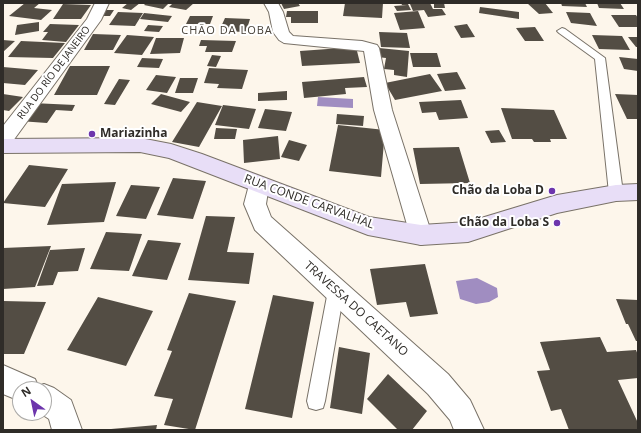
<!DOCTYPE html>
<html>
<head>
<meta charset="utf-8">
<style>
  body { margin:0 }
  #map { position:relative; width:641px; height:433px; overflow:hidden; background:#fdf6eb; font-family:"Open Sans",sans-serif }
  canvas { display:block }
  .frame { position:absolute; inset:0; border:4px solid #2f2c28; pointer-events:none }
  .north { position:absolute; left:12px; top:381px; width:40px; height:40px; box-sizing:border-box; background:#fff; border:1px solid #acaba9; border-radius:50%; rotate:327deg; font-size:11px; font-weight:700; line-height:16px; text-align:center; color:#2f2c28 }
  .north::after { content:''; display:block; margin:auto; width:14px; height:18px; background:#6d35ac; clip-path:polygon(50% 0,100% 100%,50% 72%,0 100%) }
</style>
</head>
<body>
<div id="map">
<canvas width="641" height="433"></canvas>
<div class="frame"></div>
<div class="north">N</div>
</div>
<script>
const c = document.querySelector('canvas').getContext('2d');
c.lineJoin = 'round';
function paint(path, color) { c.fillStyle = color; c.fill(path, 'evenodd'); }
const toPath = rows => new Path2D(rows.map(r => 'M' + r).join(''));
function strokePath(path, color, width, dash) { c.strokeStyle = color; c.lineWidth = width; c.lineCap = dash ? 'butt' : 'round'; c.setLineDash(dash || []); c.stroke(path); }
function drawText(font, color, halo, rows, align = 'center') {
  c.font = font + ' "Open Sans",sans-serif'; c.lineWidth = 4; c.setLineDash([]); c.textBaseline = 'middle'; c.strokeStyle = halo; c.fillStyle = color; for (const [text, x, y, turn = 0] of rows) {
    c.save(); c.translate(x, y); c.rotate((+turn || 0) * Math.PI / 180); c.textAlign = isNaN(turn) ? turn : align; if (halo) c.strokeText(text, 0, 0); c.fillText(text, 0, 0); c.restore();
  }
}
paint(toPath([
  [318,97,353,99,353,108,317,106],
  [477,278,497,288,498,297,489,302,476,304,460,299,456,281]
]), '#a08dc1');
paint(toPath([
  [25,3,40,3,34,8,52,10,41,20,9,16],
  [128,3,140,3,131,10,122,8],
  [146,3,169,3,163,9,144,5],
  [173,3,194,3,186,10,169,7],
  [281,3,298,3,300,6,284,9],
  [345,3,383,3,382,18,343,16],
  [401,3,430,3,433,9,442,9,446,15,428,17,424,10,413,11,410,4,408,4,411,10,397,11,394,6,407,5,402,5],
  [434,3,444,3,445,8,434,8],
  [527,3,545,3,553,13,539,14],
  [561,3,585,3,587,7,562,6],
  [597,3,620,3,624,9,599,8],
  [63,4,91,5,81,19,53,19],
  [480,7,519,12,519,19,479,13],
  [102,10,114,10,110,16,99,16],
  [287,11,318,11,318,23,291,23,291,17,286,17],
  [418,11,425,28,400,30,394,13],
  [118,12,143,13,135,26,109,25],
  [566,12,590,13,597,26,571,23],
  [144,13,172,16,168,22,140,19],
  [611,15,636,15,638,18,638,27,619,27],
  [190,16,213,16,210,24,186,24],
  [225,18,250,19,246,32,219,31],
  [39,22,39,31,15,35,17,25],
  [50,24,79,25,66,42,42,40,48,32,43,32],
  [467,24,475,37,461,38,454,26],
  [148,25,163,26,159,32,144,31],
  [535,27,544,41,525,41,516,28],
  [379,32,407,33,410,48,381,47],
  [93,34,121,35,113,50,84,50],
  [127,35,154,37,142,55,114,53],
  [592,35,622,36,630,50,599,49],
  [628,37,638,37,638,47,636,47],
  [156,38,184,38,180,53,150,54],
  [3,40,15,41,3,52],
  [201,40,236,41,232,52,205,52,207,46,199,46],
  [21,41,65,43,53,58,8,57],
  [356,47,360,63,302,66,300,51],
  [379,48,409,51,407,77,394,75,394,70,384,69,386,58,377,57],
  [410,53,437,53,441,67,413,67],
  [212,55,221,56,216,67,207,66],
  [619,57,638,59,638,71,624,69],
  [142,58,163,59,159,68,137,67],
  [70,66,110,66,97,95,54,95],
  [3,67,38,70,25,85,3,83],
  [209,68,248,70,242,89,217,88,219,84,204,83],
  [457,72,466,89,445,91,437,74],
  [430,74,442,91,395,100,385,83],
  [156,75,176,77,167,93,146,90],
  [364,77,367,87,345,88,346,94,304,98,302,82],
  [180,78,198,78,193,93,175,93],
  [119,79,130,80,115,105,104,104],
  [287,91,287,100,258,101,258,93],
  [3,94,23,97,9,111,3,110],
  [161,94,190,102,181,112,151,104],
  [615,94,638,95,638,119,627,119],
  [461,100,468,118,439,120,436,112,422,113,419,102],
  [197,102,222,106,199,147,172,142],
  [32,103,75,105,72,111,56,110,47,123,19,121],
  [223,105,256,109,249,129,215,125],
  [501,108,554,110,567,139,550,139,551,142,534,142,532,139,512,139],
  [265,109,292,112,286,131,258,128],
  [337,114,364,116,363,126,336,124],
  [338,125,385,130,381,177,329,171],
  [216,128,237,129,235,139,214,139],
  [499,130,506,142,491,143,485,131],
  [278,136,280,159,244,163,243,140],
  [289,140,307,145,299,161,281,157],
  [459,147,470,183,420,184,413,148],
  [29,165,68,169,45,207,3,203],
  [173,178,206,181,193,219,157,215],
  [116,182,104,222,47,225,62,184],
  [131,185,160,187,146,219,116,216],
  [206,216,235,217,227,252,254,253,249,284,188,280],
  [106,232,142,234,129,271,90,269],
  [148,240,181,243,167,280,132,276],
  [51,246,35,287,3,289,3,248],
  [85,248,78,271,58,272,53,285,37,286,50,250],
  [425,264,438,314,410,317,406,302,377,305,370,269],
  [189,293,236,301,195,430,164,425,173,399,154,396,172,351,167,350],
  [273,295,314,302,292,418,245,409],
  [98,297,153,311,126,366,67,350],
  [616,299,638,300,638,341,636,341,628,324,626,324],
  [3,301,46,302,24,354,3,354],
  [600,337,607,352,636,350,638,355,638,378,618,380,638,423,638,430,569,430,561,409,551,411,537,371,550,370,540,342],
  [339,347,370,353,362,414,330,408],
  [388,374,427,411,412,430,398,430,367,399],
  [157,425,156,430,111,430,111,429]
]), '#534d44');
const lane = toPath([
  [562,28,565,29,605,58,623,193,621,197,616,198,611,197,609,193,595,59,559,33,557,31,562,28],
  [336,284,342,286,344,291,325,401,323,408,316,410,309,408,307,401,328,291,330,286,336,284]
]);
const street = toPath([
  [95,3,109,3,101,20,10,145,3,147,3,126,87,19,95,3],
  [264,3,278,3,283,12,289,32,293,36,362,41,377,45,379,48,392,110,432,235,429,242,421,245,413,242,410,235,374,110,364,51,284,43,279,40,273,32,269,12,264,3],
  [259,177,266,179,269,185,266,204,271,217,448,374,470,400,484,430,454,430,450,420,428,394,255,230,244,204,249,185,252,179,259,177],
  [3,365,35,379,38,386,44,384,54,388,71,400,82,430,52,430,49,419,40,413,44,413,44,389,20,389,20,401,3,394,3,365]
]);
const secondary = toPath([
  [140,138,171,144,202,154,369,217,421,225,468,222,557,195,616,185,638,184,638,200,616,201,557,213,468,242,421,245,368,235,169,158,140,152,3,153,3,139,140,138]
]);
strokePath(lane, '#797268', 2);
strokePath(street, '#797268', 2);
strokePath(secondary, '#797268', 2);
paint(lane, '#fff');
paint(street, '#fff');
paint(secondary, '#e8def7');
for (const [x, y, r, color] of [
  [92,134,4,"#6d35ac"],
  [552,191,4,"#6d35ac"],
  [557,223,4,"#6d35ac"]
]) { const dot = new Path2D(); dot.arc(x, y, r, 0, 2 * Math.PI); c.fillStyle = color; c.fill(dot); strokePath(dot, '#fff', 1.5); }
drawText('10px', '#2f2c28', '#fff', [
  ["RUA DO RÍO DE JANEIRO",54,73,-53]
]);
c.letterSpacing = '1px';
drawText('11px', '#474138', '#fff', [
  ["CHÃO DA LOBA",227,31]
]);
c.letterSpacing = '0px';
drawText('bold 12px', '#2f2c28', '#fff', [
  ["Mariazinha",100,134,"left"],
  ["Chão da Loba D",544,191],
  ["Chão da Loba S",549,223]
], 'right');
drawText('12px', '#2f2c28', '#fff', [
  ["RUA CONDE CARVALHAL",309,202,20],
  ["TRAVESSA DO CAETANO",356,309,42]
]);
</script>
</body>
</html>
